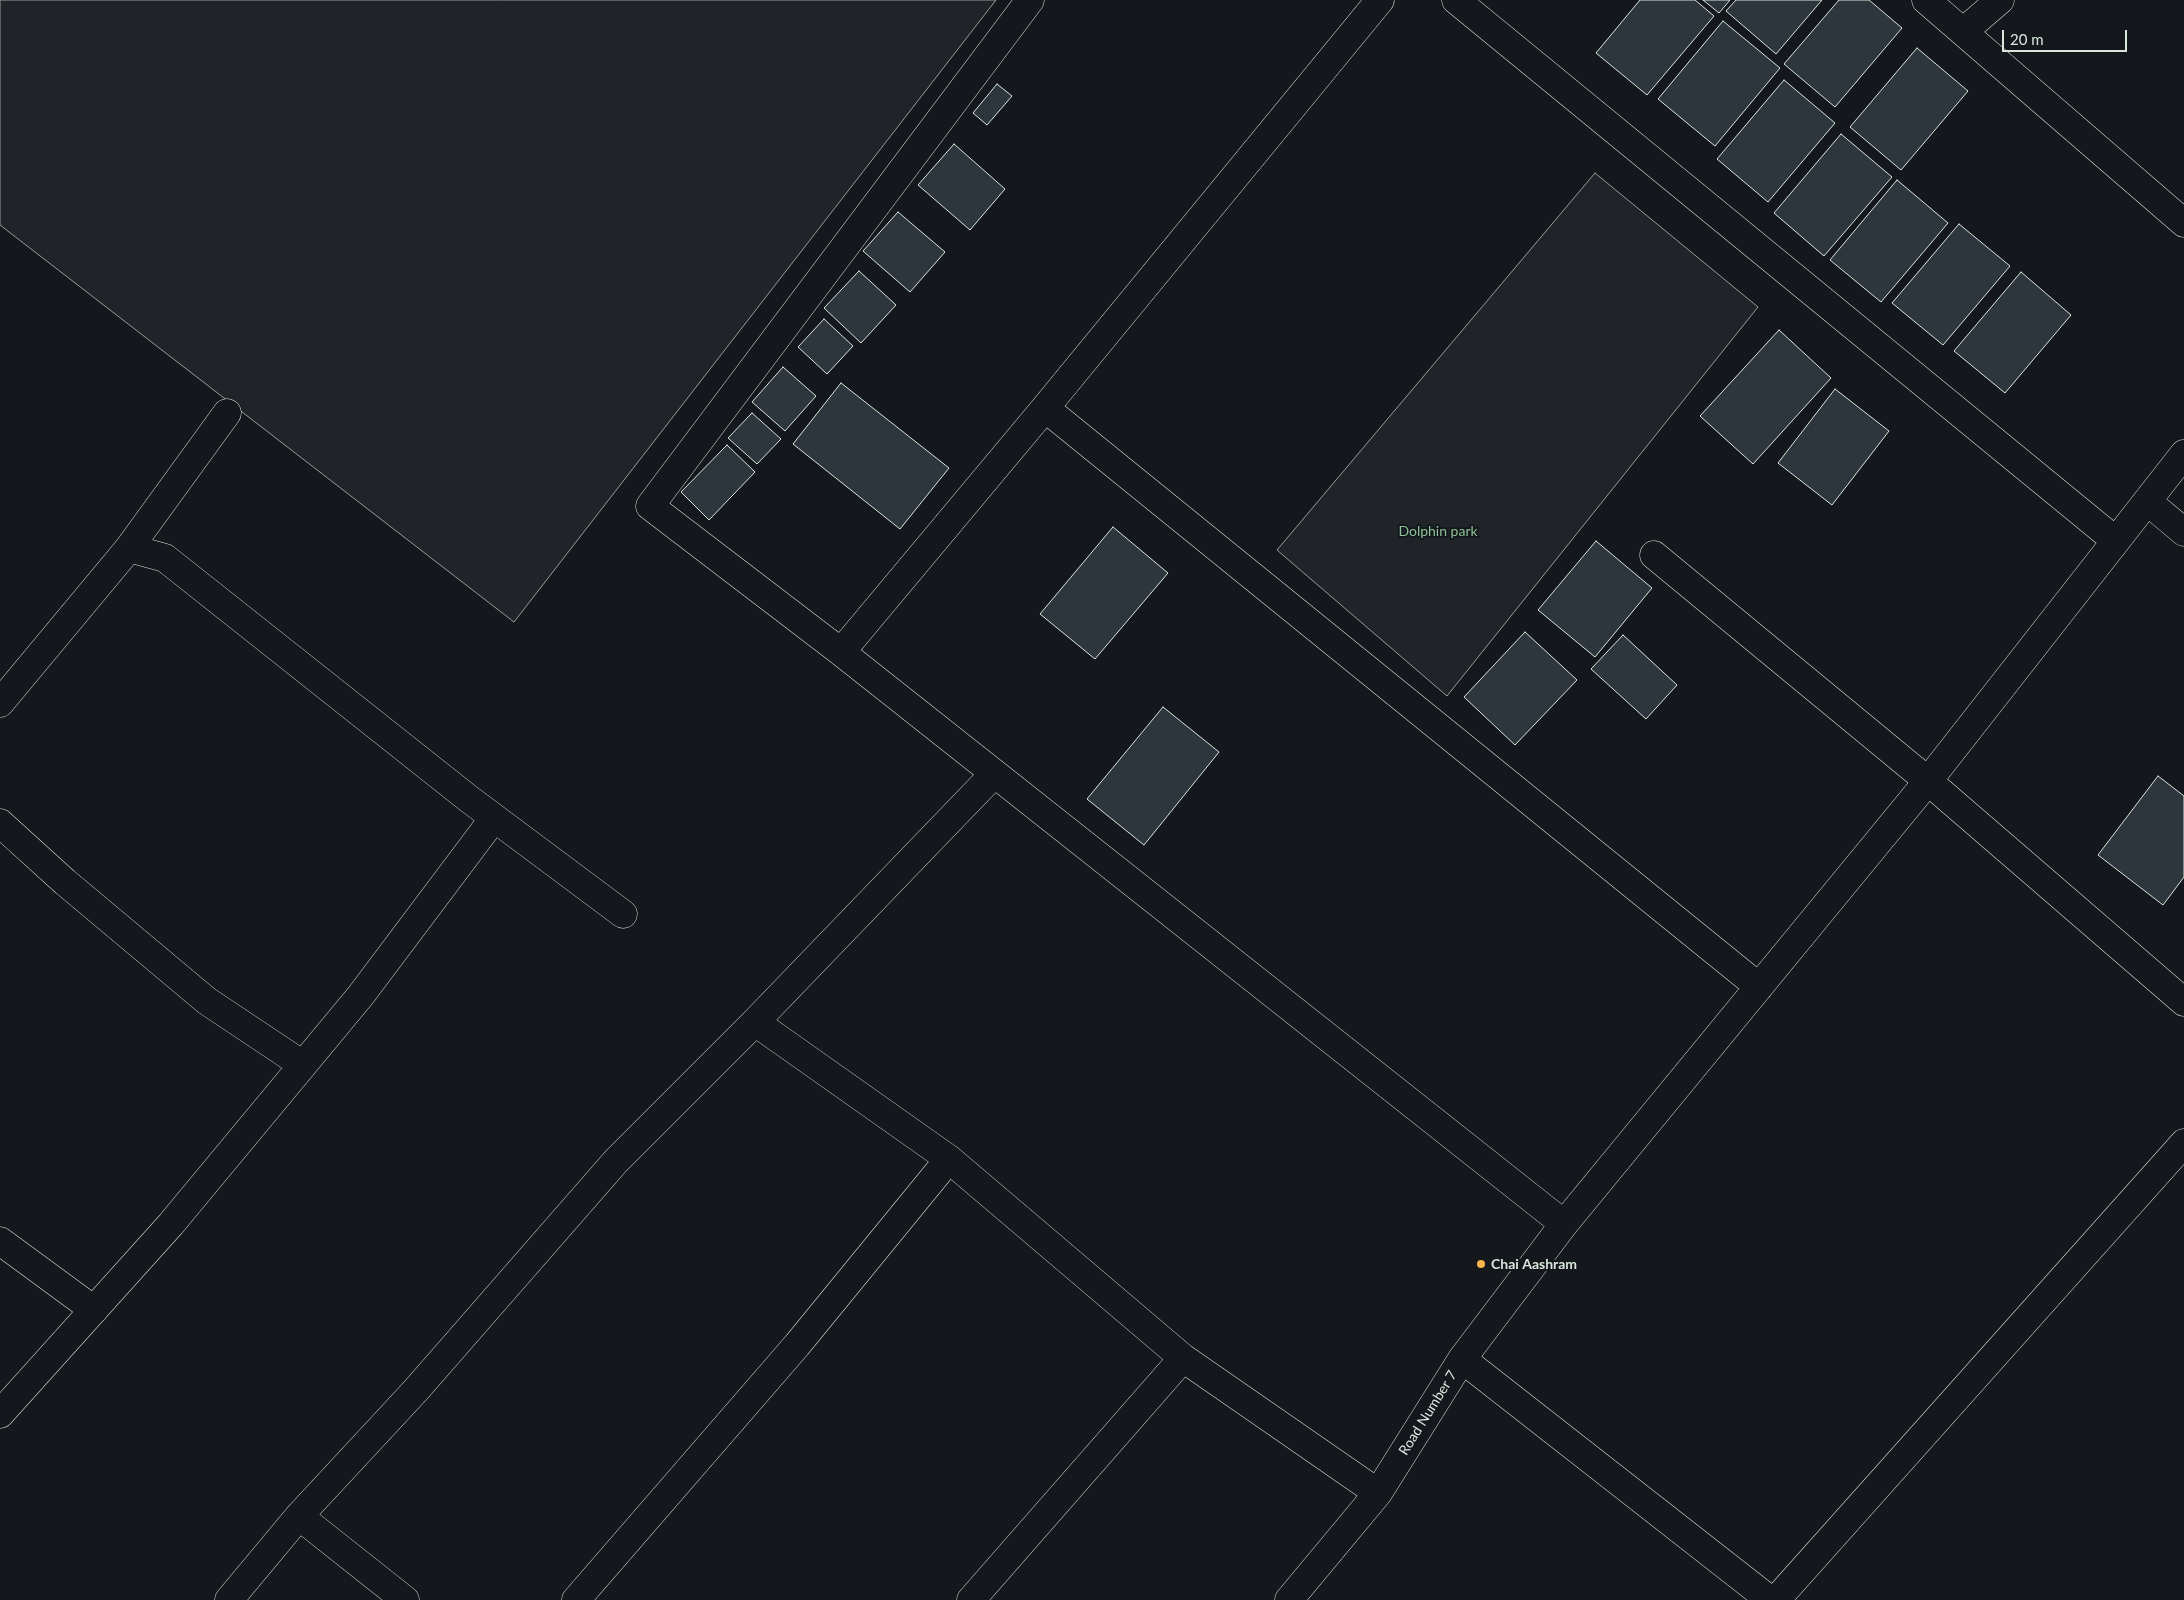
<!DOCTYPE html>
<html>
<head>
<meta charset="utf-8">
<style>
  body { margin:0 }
  #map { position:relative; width:2184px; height:1600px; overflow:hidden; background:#14181c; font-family:Lato,sans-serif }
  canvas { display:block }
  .scale { position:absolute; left:2002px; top:30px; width:125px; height:22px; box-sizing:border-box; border:2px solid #d8e6dc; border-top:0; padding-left:6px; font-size:15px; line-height:18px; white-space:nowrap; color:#d8e6dc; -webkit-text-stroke:4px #14181c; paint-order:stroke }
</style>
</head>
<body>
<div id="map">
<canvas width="2184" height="1600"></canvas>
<div class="scale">20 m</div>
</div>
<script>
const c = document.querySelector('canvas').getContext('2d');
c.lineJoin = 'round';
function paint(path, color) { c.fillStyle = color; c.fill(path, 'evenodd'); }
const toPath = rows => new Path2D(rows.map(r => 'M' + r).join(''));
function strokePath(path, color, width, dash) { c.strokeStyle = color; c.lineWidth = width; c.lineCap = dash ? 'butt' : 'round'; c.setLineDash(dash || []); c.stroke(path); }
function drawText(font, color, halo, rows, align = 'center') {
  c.font = font + ' Lato,sans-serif'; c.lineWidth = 4; c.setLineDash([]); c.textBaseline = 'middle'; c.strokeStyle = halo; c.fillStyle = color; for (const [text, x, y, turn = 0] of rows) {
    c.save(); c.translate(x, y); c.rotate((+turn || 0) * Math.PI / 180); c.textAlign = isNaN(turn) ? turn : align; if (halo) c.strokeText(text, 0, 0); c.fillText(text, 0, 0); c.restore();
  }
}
const green = toPath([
  [0,0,996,0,514,622,0,225,0,0],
  [1595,173,1758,307,1447,696,1277,550,1595,173]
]);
paint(green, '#202428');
strokePath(green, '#939e99', 1);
const building = toPath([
  [1640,0,1695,0,1714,16,1647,95,1596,53,1640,0],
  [1703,0,1730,0,1719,13,1703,0],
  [1736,0,1822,0,1776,54,1726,11,1736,0],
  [1839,0,1869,0,1902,28,1835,107,1784,64,1839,0],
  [1723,21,1780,68,1715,146,1658,99,1723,21],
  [1917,48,1968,91,1901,170,1850,127,1917,48],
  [1784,80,1835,123,1768,202,1717,159,1784,80],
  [997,84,1012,96,987,125,973,113,997,84],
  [1841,134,1892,177,1824,256,1774,213,1841,134],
  [954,144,1005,189,970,230,918,185,954,144],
  [1897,180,1948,223,1881,302,1830,260,1897,180],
  [898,212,945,252,910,292,863,251,898,212],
  [1959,224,2010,266,1943,345,1892,303,1959,224],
  [859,271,896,305,861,343,824,308,859,271],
  [2021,272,2071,315,2005,393,1954,351,2021,272],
  [824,319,853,346,827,374,798,347,824,319],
  [1779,330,1831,378,1753,464,1700,416,1779,330],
  [783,367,816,396,785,431,752,402,783,367],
  [841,383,949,468,900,529,793,444,841,383],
  [1835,389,1889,431,1832,505,1778,463,1835,389],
  [752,413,781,439,757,464,728,438,752,413],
  [727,445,755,472,709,520,681,492,727,445],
  [1113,527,1168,573,1095,659,1040,614,1113,527],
  [1596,541,1652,588,1595,657,1538,610,1596,541],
  [1525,632,1577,680,1515,745,1464,697,1525,632],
  [1623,635,1677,685,1646,719,1591,669,1623,635],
  [1163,707,1219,752,1144,845,1087,799,1163,707],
  [2158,776,2184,796,2184,877,2163,905,2098,855,2158,776]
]);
paint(building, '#2c363c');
strokePath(building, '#d8e6dc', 1);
const minor = toPath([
  [1030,0,650,506,841,652,1564,1224],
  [1456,0,2116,541],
  [1926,0,2184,223],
  [1964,31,2000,0],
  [1045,408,1759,987],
  [2147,501,2184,532],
  [129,548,165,558,469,799,623,914],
  [1654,555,1928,781,2184,1002],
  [841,652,1045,408,1380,0],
  [0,703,129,548,227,413],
  [0,823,65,882,207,1001,303,1065],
  [755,1022,949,1159,1183,1358,1378,1493],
  [0,1241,94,1310],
  [1462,1359,1770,1600],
  [0,1414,171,1224,361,995,494,818],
  [299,1516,405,1600],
  [229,1600,299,1516,416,1390,616,1161,755,1022,994,774],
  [576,1600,797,1345,949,1159],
  [971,1600,1183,1358],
  [1289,1600,1378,1493,1462,1359,1564,1224,1928,781,2184,454],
  [1776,1600,2184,1143]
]);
strokePath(minor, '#d8e6dc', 29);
strokePath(minor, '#14181c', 28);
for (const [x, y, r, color] of [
  [1481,1264,5,"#ffb74d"]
]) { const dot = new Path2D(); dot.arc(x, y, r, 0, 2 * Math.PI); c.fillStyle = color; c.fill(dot); strokePath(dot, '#14181c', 2); }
drawText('14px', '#8ac095', '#14181c', [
  ["Dolphin park",1438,531]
]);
drawText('bold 14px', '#d8e6dc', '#14181c', [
  ["Chai Aashram",1491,1264]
], 'left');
drawText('14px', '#d8e6dc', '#14181c', [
  ["Road Number 7",1428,1413,-58]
]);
</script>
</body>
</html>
